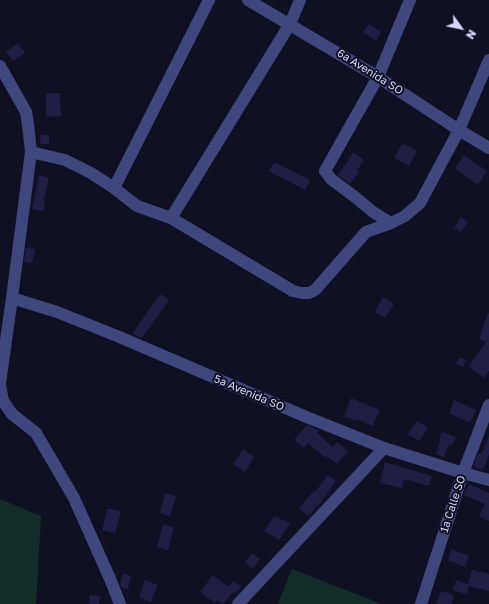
<!DOCTYPE html>
<html>
<head>
<meta charset="utf-8">
<style>
  body { margin:0 }
  #map { position:relative; width:489px; height:604px; overflow:hidden; background:#101023; font-family:"Golos Text",sans-serif }
  canvas { display:block }
  .north { position:absolute; left:441px; top:8px; width:40px; height:40px; -webkit-text-stroke:3px #101023; paint-order:stroke; rotate:123deg; font-size:11px; font-weight:700; line-height:16px; text-align:center; color:#d5d7fc }
  .north::after { content:''; display:block; margin:auto; width:14px; height:18px; background:#d5d7fc; clip-path:polygon(50% 0,100% 100%,50% 72%,0 100%) }
</style>
</head>
<body>
<div id="map">
<canvas width="489" height="604"></canvas>
<div class="north">N</div>
</div>
<script>
const c = document.querySelector('canvas').getContext('2d');
c.lineJoin = 'round';
function paint(path, color) { c.fillStyle = color; c.fill(path, 'evenodd'); }
const toPath = rows => new Path2D(rows.map(r => 'M' + r).join(''));
function strokePath(path, color, width, dash) { c.strokeStyle = color; c.lineWidth = width; c.lineCap = dash ? 'butt' : 'round'; c.setLineDash(dash || []); c.stroke(path); }
function drawText(font, color, halo, rows, align = 'center') {
  c.font = font + ' "Golos Text",sans-serif'; c.lineWidth = 4; c.setLineDash([]); c.textBaseline = 'middle'; c.strokeStyle = halo; c.fillStyle = color; for (const [text, x, y, turn = 0] of rows) {
    c.save(); c.translate(x, y); c.rotate((+turn || 0) * Math.PI / 180); c.textAlign = isNaN(turn) ? turn : align; if (halo) c.strokeText(text, 0, 0); c.fillText(text, 0, 0); c.restore();
  }
}
paint(toPath([
  [0,499,41,516,36,604,0,604],
  [292,569,382,604,278,604]
]), '#142c28');
paint(toPath([
  [369,24,381,32,376,41,363,32],
  [18,43,25,53,13,61,6,52],
  [60,93,61,116,46,117,46,94],
  [41,135,49,135,49,144,40,144],
  [402,143,417,151,409,166,394,158],
  [353,152,364,160,357,170,359,172,350,184,338,175,349,159,349,158],
  [464,155,487,171,478,185,455,169],
  [274,162,310,180,305,190,269,171],
  [39,175,49,178,44,200,45,201,43,211,32,209],
  [461,217,468,222,461,232,454,228],
  [26,248,35,249,32,263,24,262],
  [160,294,169,300,142,338,132,334],
  [383,297,394,304,385,318,375,312],
  [488,313,489,314,489,371,484,378,469,366,486,342,479,339],
  [459,357,466,360,463,367,456,364],
  [351,398,380,410,372,426,357,419,356,421,344,416],
  [454,400,476,410,470,423,449,413],
  [417,421,428,428,419,441,408,434],
  [307,425,316,429,319,431,317,433,333,447,337,442,348,451,337,464,327,456,326,458,308,443,304,448,294,440],
  [442,432,456,437,452,446,449,444,444,457,436,454,440,441,439,440],
  [489,436,489,454,483,470,474,466,478,454,481,454],
  [243,449,254,457,245,472,233,464],
  [385,462,432,476,429,486,404,479,402,488,380,483],
  [328,475,336,481,323,499,323,500,308,516,299,508,314,491,315,492],
  [469,484,489,493,489,521,479,516,485,504,464,495],
  [165,493,176,496,170,516,160,513],
  [108,508,121,511,115,533,102,530],
  [274,516,290,523,279,540,264,531],
  [163,524,174,527,168,550,157,547],
  [452,549,469,556,465,567,448,560],
  [252,553,260,559,253,569,245,562],
  [472,570,489,574,489,591,469,586,466,594,453,590,456,580,468,584],
  [123,574,131,576,128,589,122,588,120,585],
  [213,575,228,587,233,581,241,586,235,593,233,592,223,604,222,604,217,600,215,603,200,592],
  [145,580,158,585,151,602,139,597],
  [441,591,454,595,451,604,436,604],
  [90,595,100,596,99,604,89,604]
]), '#1f1e42');
strokePath(toPath([
  [248,0,378,77,459,130,489,148],
  [0,66,26,112,28,125,31,152,12,298,0,383],
  [31,152,65,160,91,173,114,188,137,206,171,218,293,291,302,293,309,293,315,290,366,232,391,223,405,216,420,203,459,130,489,60],
  [114,188,209,0],
  [171,218,290,24,300,0],
  [391,223,373,212,355,197,331,179,325,171,378,77,410,0],
  [12,298,57,312,117,336,304,416,384,448,463,473,489,480],
  [0,385,3,401,12,414,36,433,74,498,111,581,120,604],
  [238,604,384,448],
  [421,604,463,473,489,405]
]), '#3f467e', 12);
drawText('11px', '#d5d7fc', '#101023', [
  ["6a Avenida SO",370,72,32],
  ["5a Avenida SO",249,393,23],
  ["1a Calle SO",453,504,-72]
]);
</script>
</body>
</html>
